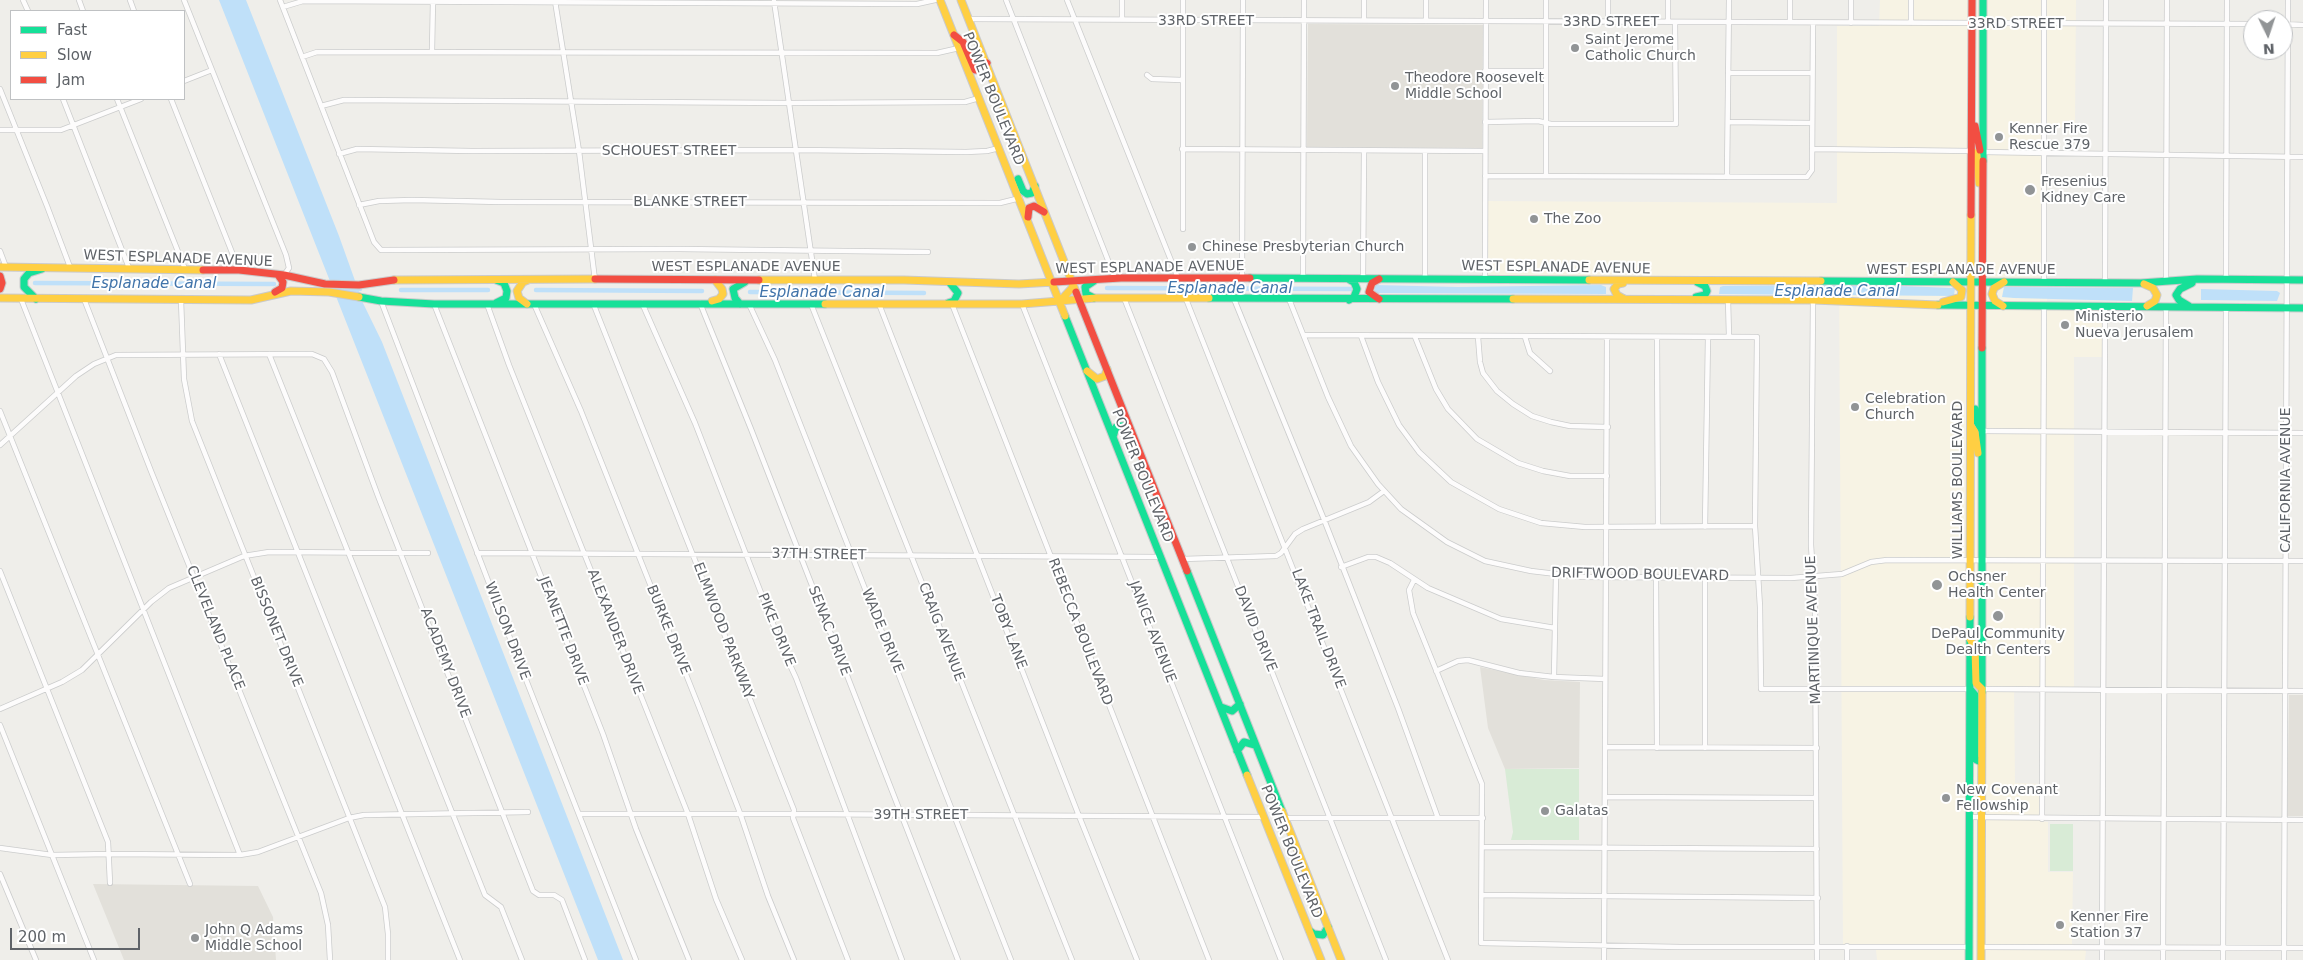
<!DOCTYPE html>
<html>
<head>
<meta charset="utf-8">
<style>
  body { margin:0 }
  #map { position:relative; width:2303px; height:960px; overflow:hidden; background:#efeeea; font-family:"DejaVu Sans",sans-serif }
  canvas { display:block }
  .legend { position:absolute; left:10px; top:10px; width:175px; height:90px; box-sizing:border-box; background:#fff; border:1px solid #bfc1c3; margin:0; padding:6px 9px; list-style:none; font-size:15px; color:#5f6368 }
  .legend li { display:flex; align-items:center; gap:10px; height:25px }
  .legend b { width:25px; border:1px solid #bfc1c3 }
  .north { position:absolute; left:2243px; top:10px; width:50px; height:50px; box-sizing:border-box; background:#fff; border:1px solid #bfc1c3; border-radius:50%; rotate:176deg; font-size:14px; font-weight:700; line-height:20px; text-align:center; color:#5f6368 }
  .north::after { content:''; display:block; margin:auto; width:18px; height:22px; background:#919496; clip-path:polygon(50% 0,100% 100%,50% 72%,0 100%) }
  .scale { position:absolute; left:10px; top:928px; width:130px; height:22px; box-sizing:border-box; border:2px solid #5f6368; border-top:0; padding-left:6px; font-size:15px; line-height:18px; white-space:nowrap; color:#5f6368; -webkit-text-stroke:4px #fff; paint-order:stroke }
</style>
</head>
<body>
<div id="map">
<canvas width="2303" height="960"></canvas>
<ul class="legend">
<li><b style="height:6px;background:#16e098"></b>Fast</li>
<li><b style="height:6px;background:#ffcf43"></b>Slow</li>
<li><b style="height:6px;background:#f24e42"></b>Jam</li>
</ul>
<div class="north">N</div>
<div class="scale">200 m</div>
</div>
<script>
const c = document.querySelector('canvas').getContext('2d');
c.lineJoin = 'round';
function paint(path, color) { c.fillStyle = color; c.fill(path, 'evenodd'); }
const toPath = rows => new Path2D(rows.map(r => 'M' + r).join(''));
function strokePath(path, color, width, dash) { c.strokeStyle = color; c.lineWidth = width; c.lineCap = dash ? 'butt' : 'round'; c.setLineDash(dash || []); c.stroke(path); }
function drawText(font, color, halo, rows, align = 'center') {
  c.font = font + ' "DejaVu Sans",sans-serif'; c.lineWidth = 4; c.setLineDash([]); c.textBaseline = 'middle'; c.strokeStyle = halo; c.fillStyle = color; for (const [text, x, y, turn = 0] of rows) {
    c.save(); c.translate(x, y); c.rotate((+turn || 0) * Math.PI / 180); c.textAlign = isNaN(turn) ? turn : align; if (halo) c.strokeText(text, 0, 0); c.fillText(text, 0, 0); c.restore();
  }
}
paint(toPath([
  [1880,0,2076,0,2075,127,2047,128,2047,309,2102,310,2102,357,2074,357,2074,687,2014,686,2015,783,2040,784,2040,821,2048,822,2048,872,2073,872,2072,944,2086,951,2085,960,1877,960,1876,950,1843,950,1839,277,1482,277,1483,201,1837,203,1837,26,1879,26]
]), '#f7f3e4');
paint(toPath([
  [1308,24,1483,25,1482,148,1307,147],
  [1480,667,1544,680,1580,682,1579,768,1505,769,1488,728],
  [2289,695,2303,695,2303,816,2287,816],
  [93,884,258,886,273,917,276,960,124,960]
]), '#e2e0da');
paint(toPath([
  [1505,769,1579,769,1579,840,1511,840,1513,832],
  [2050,824,2073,824,2073,871,2050,871]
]), '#d8ebd6');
paint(toPath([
  [219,0,246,0,339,236,363,303,382,342,623,960,598,960],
  [1375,285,1458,287,1601,285,1606,287,1606,294,1375,293],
  [1872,285,1955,288,1954,296,1719,294,1720,287,1723,286],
  [2004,287,2133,288,2132,301,2014,298,2002,297],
  [2201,289,2277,291,2280,293,2277,301,2201,300]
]), '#bfe0f9');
strokePath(toPath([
  [35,283,274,284],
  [1107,288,1353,289],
  [352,289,360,289],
  [401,290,488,290],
  [536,290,702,291],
  [750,292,924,293]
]), '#bfe0f9', 4.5);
const street = toPath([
  [23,0,28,11],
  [79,0,83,11],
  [130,0,134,11],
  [184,0,286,255,289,268,284,275],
  [280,0,374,242,381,250,679,249,928,252],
  [1006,0,1115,278],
  [1067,0,1178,278],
  [1608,0,1608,22],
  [1668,0,1668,22],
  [1851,0,1851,23],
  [1911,0,1911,23],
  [555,1,579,151,595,280],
  [774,1,815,280],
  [283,7,303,1,917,4,935,0],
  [969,19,2253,24],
  [1122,20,1122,0],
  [1364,20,1364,0],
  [1426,21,1426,0],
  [1790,22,1790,0],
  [2283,24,2303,25],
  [432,51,433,0],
  [302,57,317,52,937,53,959,48],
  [1485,71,1545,71],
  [1728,73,1812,73],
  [1147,75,1152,79,1182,80],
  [184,81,212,70],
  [0,89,47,206,70,267],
  [63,99,129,268],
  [117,99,185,269],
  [171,99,239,270],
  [321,106,344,100,790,103,965,102,979,98],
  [1485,122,1538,121,1551,124,1676,124,1675,22],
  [1728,122,1812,123],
  [0,130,61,130,141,99],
  [1182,149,1485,151],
  [1812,149,1972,151],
  [1425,151,1425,279],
  [1983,152,2303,157],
  [339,154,357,149,472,151,797,150,966,152,987,151,999,148],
  [1485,176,1807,177,1812,170,1813,23],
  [1546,176,1546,0],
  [1727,177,1729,0],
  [359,205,379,201,412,200,501,202,1000,203,1020,198],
  [1183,229,1183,0],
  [0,251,6,267],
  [1242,278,1243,0],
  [1303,278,1304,0],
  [1363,279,1364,151],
  [2226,279,2227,0],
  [1485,280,1486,0],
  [2044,282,2044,0],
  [2166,282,2167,0],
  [2105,283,2106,0],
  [1124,298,1386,960],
  [21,299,240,855],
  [84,299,151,471,321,893,328,925,330,960],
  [1186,299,1448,960],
  [1234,299,1323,517,1398,708,1438,818],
  [1289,299,1328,397,1351,446,1378,484,1401,509,1447,542,1485,561,1531,571,1582,577,1791,578,1842,574,1871,562,1887,560,2303,561],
  [181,300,184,379,192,421,385,907,388,934,388,960],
  [1728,300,1729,336],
  [1813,300,1811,545,1815,605,1817,960],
  [381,301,523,672,636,960],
  [593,303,794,810,793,818,848,960],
  [642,303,695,423,784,652,796,678,902,960],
  [700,303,751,429,958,960],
  [434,304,603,734,636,829,689,960],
  [487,304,509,365,688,814,716,899,742,960],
  [534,304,581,411,699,707,740,813,768,896,794,960],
  [749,304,775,360,1011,960],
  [811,304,1072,960],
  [879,304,1079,816,1137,960],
  [952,304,1209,960],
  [1022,304,1281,960],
  [1304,335,1757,337,1755,526,1760,607,1761,689,1970,689],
  [1361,336,1378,382,1399,425,1419,452,1451,482,1499,509,1541,523,1585,527,1755,526],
  [1415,337,1436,389,1448,409,1477,439,1518,463,1543,471,1570,476,1607,476],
  [1478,337,1480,362,1483,373,1497,391,1513,404,1532,416,1551,422,1570,426,1608,427],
  [1525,337,1530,353,1550,371],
  [1657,338,1658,527],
  [219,354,460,960],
  [269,354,485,895,501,907,522,960],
  [0,411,190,884],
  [1982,431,2303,433],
  [0,445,76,376,94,364,116,355,312,354,324,359,332,372,378,496,533,891,539,895,554,895,562,900,585,960],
  [1705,527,1708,337],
  [477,553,1160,557],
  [1183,559,1276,556,1281,553,1295,534,1303,529,1369,502,1384,491],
  [1341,567,1368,557,1376,557,1390,563,1428,588,1501,619,1555,628],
  [0,571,108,842,110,883],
  [1656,578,1657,748],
  [1414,580,1409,590,1413,613,1482,784,1481,943,1680,947,1969,947],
  [1436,671,1458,661,1468,660,1519,673,1554,677,1605,679],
  [1554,677,1556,574],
  [1982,689,2303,691],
  [0,709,62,682,82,670,151,602,169,588,244,556,269,552,428,553],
  [0,725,94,960],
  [1605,747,1817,748],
  [1705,748,1705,577],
  [1605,797,1816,798],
  [579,814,793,814,1264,817],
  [1969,817,2303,820],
  [1285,818,1483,818],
  [2042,819,2044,306],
  [1483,847,1817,849],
  [0,848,52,855,110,854,240,855,258,852,349,818,364,815,528,812],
  [0,874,36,960],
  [1483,895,1818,898],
  [1981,947,2303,948],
  [1604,960,1607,337],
  [1847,960,1847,946],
  [2102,960,2105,307],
  [2163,960,2166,307],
  [2223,960,2226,307],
  [2284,960,2288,0]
]);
const fast = toPath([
  [1983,161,1983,0],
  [1018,179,1023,191,1027,194,1032,193,1035,186],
  [1250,278,1589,280],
  [1348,279,1354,282,1357,289,1354,297,1349,300],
  [496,280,504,283,507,291,506,298,496,303],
  [1094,281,1085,287,1086,294,1094,298],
  [1821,281,2141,283,2197,279,2303,280],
  [359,297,381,301,434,304,825,304],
  [1696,297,1705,295,1707,291,1705,286,1697,282],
  [1209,298,1513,299],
  [36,299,24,287,24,279,29,273,42,269],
  [948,303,954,301,958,293,950,283],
  [740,304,735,298,733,289,745,282],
  [1938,305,2303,308],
  [2189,306,2179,300,2176,295,2180,289,2192,283],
  [1065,316,1247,775],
  [1975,409,1976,420,1982,431],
  [1113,437,1116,427,1119,426,1123,426,1130,433],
  [1187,571,1282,811],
  [1970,689,1975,695,1975,759,1981,762],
  [1982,692,1982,348],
  [1221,707,1232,711,1240,704],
  [1237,751,1244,742,1255,745],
  [1310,931,1314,934,1323,935,1328,927],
  [1969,960,1970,617]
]);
const slow = toPath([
  [940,0,1065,316],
  [961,0,1076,292],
  [1972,151,1977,155,1979,183],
  [0,267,203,270],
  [394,280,595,279],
  [759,280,904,280,1019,284,1054,282],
  [1589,280,1821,281],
  [1623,283,1618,284,1614,289,1617,295,1624,299],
  [2144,284,2153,288,2157,295,2155,301,2147,306],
  [0,298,251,300,291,291,329,292,359,297],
  [1513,299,1813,300,1938,305],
  [712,301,719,299,723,294,722,289,715,280],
  [1060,301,1072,288,1073,281],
  [1943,302,1961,297,1962,290,1953,282],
  [527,304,519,298,517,291,523,282,528,280],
  [825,304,1022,304,1096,298,1209,298],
  [2003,306,1995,301,1992,294,1994,288,2004,282],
  [1087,371,1097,379,1105,376,1107,369],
  [1971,426,1975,432,1978,453],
  [1970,617,1971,215],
  [1970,639,1975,649,1976,683,1982,689],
  [1247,775,1321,960],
  [1282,811,1341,960],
  [1981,960,1982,692]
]);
const jam = toPath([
  [954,35,963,42,975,70,982,70,987,63],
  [1975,126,1980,150],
  [1971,215,1972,0],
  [1028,217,1029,208,1034,206,1044,212],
  [203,270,239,270,284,275,325,284,359,285,394,280],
  [0,276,2,283,0,289],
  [595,279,759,280],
  [1379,279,1372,283,1369,292,1379,299],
  [1054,282,1121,278,1250,278],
  [275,292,282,288,283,282,278,275],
  [1076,292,1187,571],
  [1982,348,1983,161]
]);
strokePath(street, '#cbcccc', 6);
strokePath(fast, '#cacacb', 9);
strokePath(slow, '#cacacb', 9);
strokePath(jam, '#cacacb', 9);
strokePath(street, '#fdfcfc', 4.5);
strokePath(fast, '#16e098', 7);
strokePath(slow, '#ffcf43', 7);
strokePath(jam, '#f24e42', 7);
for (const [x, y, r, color] of [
  [1575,48,5,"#919496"],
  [1395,86,5,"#919496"],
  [1999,137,5,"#919496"],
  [2030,190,6,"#919496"],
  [1534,219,5,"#919496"],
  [1192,247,5,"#919496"],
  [2065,325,5,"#919496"],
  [1855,407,5,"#919496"],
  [1937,585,6,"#919496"],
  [1998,616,6,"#919496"],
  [1946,798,5,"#919496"],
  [1545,811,5,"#919496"],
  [2060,925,5,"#919496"],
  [195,938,5,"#919496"]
]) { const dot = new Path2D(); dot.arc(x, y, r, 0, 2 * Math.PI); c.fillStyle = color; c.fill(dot); strokePath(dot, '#fff', 2); }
drawText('14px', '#5f6368', '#fff', [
  ["33RD STREET",1206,21],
  ["33RD STREET",1611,22],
  ["33RD STREET",2016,24],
  ["POWER BOULEVARD",993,99,68],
  ["SCHOUEST STREET",669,151],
  ["BLANKE STREET",690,202],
  ["WEST ESPLANADE AVENUE",178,259,2],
  ["WEST ESPLANADE AVENUE",746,267],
  ["WEST ESPLANADE AVENUE",1150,268,-1],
  ["WEST ESPLANADE AVENUE",1556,268,1],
  ["WEST ESPLANADE AVENUE",1961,270],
  ["POWER BOULEVARD",1142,476,68],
  ["WILLIAMS BOULEVARD",1958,480,-90],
  ["CALIFORNIA AVENUE",2286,480,-90],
  ["37TH STREET",819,555,1],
  ["DRIFTWOOD BOULEVARD",1640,575,1],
  ["CLEVELAND PLACE",215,628,68],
  ["DAVID DRIVE",1255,629,68],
  ["LAKE TRAIL DRIVE",1318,629,69],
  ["BURKE DRIVE",668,630,68],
  ["PIKE DRIVE",776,630,68],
  ["MARTINIQUE AVENUE",1814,630,-92],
  ["WILSON DRIVE",507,631,69],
  ["JEANETTE DRIVE",563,631,69],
  ["ELMWOOD PARKWAY",723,631,69],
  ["SENAC DRIVE",829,631,69],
  ["WADE DRIVE",882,631,68],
  ["BISSONET DRIVE",276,632,68],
  ["ALEXANDER DRIVE",615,632,69],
  ["CRAIG AVENUE",941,632,69],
  ["TOBY LANE",1008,632,69],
  ["REBECCA BOULEVARD",1080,632,69],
  ["JANICE AVENUE",1152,632,69],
  ["ACADEMY DRIVE",445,663,69],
  ["39TH STREET",921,815],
  ["POWER BOULEVARD",1291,852,68]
]);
drawText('14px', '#5f6368', '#fff', [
  ["Saint Jerome",1585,40],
  ["Catholic Church",1585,56],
  ["Theodore Roosevelt",1405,78],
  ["Middle School",1405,94],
  ["Kenner Fire",2009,129],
  ["Rescue 379",2009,145],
  ["Fresenius",2041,182],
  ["Kidney Care",2041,198],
  ["The Zoo",1544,219],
  ["Chinese Presbyterian Church",1202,247],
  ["Ministerio",2075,317],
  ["Nueva Jerusalem",2075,333],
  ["Celebration",1865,399],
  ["Church",1865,415],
  ["Ochsner",1948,577],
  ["Health Center",1948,593],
  ["DePaul Community",1998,634,"center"],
  ["Dealth Centers",1998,650,"center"],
  ["New Covenant",1956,790],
  ["Fellowship",1956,806],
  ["Galatas",1555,811],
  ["Kenner Fire",2070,917],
  ["Station 37",2070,933],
  ["John Q Adams",205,930],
  ["Middle School",205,946]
], 'left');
drawText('italic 15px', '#4174aa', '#fff', [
  ["Esplanade Canal",154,284],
  ["Esplanade Canal",1230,289],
  ["Esplanade Canal",1837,292],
  ["Esplanade Canal",822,293]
]);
</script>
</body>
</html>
